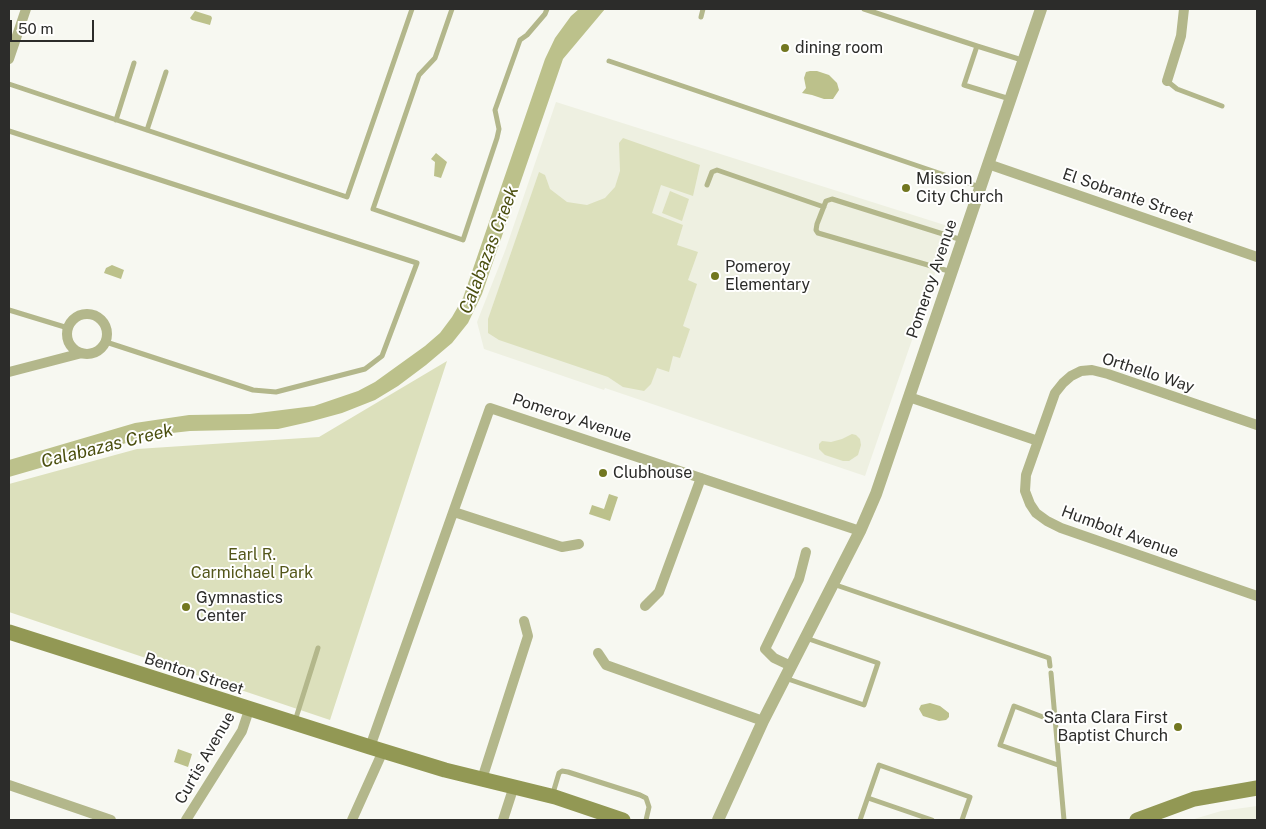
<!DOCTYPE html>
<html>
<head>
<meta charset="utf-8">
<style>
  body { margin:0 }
  #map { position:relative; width:1266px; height:829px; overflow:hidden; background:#f7f8f1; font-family:"Public Sans",sans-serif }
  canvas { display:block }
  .frame { position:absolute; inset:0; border:10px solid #2c2c2a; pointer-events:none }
  .scale { position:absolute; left:10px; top:20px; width:84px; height:22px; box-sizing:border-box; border:2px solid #2c2c2a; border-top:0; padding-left:6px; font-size:15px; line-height:18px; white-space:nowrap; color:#2c2c2a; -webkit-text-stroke:4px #fffffe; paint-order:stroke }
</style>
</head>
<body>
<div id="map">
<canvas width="1266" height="829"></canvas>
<div class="frame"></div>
<div class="scale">50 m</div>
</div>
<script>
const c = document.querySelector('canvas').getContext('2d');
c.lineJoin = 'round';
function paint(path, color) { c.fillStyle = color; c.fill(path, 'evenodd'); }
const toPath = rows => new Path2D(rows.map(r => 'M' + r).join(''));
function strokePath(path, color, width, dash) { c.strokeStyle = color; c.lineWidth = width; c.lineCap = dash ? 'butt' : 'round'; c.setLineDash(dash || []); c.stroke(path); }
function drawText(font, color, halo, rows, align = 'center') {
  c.font = font + ' "Public Sans",sans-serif'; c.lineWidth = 4; c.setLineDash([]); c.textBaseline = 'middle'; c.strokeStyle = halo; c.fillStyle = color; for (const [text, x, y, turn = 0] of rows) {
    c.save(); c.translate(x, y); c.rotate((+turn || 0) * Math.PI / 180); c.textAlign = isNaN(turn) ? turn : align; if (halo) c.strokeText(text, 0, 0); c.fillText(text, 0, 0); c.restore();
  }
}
paint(toPath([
  [556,102,951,227,865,476,605,388,604,390,484,349,477,322,505,251],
  [1257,806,1257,820,1191,820,1221,811]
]), '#eef0e1');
paint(toPath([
  [623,138,700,165,693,196,661,185,652,213,683,225,677,245,698,252,688,280,697,284,683,326,690,329,680,358,673,356,669,372,657,368,651,384,644,391,623,387,608,377,499,340,488,333,488,319,539,172,545,175,550,189,567,202,587,205,605,198,615,187,620,171,619,143],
  [670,191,689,199,682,221,662,213],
  [447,361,330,720,9,612,9,484,137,449,319,437],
  [852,434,856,435,860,439,861,445,858,455,849,461,843,461,825,455,819,449,819,444,822,441,831,442,842,439]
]), '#dce0bc');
paint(toPath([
  [579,9,605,9,563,59,482,294,468,323,452,343,426,365,398,386,375,400,342,413,309,422,278,429,190,431,163,434,140,439,9,477,9,460,135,423,189,415,250,414,314,406,358,391,375,382,425,346,440,333,452,317,463,298,545,59,555,38,571,16],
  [195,11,211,16,212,18,210,25,192,20,190,18],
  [810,71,817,71,829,75,837,83,839,90,833,99,824,99,812,95,802,93,806,88,804,78,806,72],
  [436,153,447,162,441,178,434,176,435,162,431,159],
  [112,265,124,270,121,279,104,273,106,268],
  [609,494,618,497,610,521,589,514,592,505,604,509],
  [930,703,940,706,949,713,949,717,946,720,939,721,923,716,919,709,921,705],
  [178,749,192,754,188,767,174,762]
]), '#bcc18b');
strokePath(toPath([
  [452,9,435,58,419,75,373,209,463,240,497,138,499,129,495,110,520,40,527,35,545,14,547,9],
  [864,9,977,46,964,85,1010,99],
  [701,17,703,9],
  [977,46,1022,60],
  [609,61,980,187],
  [1167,81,1177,89,1222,106],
  [9,84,347,197,412,9],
  [116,120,134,63],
  [147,130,166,72],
  [9,131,417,263,382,356,365,369,276,392,253,390,106,342],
  [707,185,712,172,717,170,824,207],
  [952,272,818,233,816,230,817,224,826,201,832,199,962,240],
  [9,310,68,328],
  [833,584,1049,658,1050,666],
  [1051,673,1064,820],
  [785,678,864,705,878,663,806,638],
  [1055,714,1043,717,1014,706,1000,745,1058,765],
  [295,721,318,648],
  [553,793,559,773,562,771,568,772,640,795,646,798,649,807,646,820],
  [868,798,932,820],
  [860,820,879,765,970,797,962,820]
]), '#b3b78b', 5);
strokePath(toPath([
  [9,59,26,9],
  [1167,81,1181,36,1184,9],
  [988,164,1257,257],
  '67 334a20 20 0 1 1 40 0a20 20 0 1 1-40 0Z',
  [9,372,82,353],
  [909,397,1038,441],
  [1257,425,1108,374,1092,370,1081,371,1071,376,1063,383,1055,393,1026,475,1025,491,1030,504,1036,513,1047,521,1061,528,1257,596],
  [454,512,562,547,579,544],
  [645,606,659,592,701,478],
  [598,653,606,665,763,721],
  [791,666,774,658,765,649,799,579,806,552],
  [370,747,490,408,860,531],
  [482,779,528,636,524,621],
  [9,785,111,820],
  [186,820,242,731,249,710],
  [352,820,383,751],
  [503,820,514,786]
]), '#b3b78b', 10);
strokePath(toPath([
  [718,820,763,721,860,531,876,494,1041,9]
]), '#b3b78b', 12);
strokePath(toPath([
  [9,632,370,747,445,770,555,797,623,820],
  [1137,820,1194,799,1257,788]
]), '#929854', 15);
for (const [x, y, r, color] of [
  [785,48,5,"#727720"],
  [906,188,5,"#727720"],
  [715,276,5,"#727720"],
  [603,473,5,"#727720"],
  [186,607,5,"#727720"],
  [1178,727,5,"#727720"]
]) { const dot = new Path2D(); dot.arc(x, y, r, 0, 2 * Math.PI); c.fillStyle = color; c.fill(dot); strokePath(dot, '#fffffe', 2); }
drawText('16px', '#2c2c2a', '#fffffe', [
  ["dining room",795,48],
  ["Mission",916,179],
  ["City Church",916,197],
  ["Pomeroy",725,267],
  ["Elementary",725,285],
  ["Clubhouse",613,473],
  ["Gymnastics",196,598],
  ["Center",196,616],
  ["Santa Clara First",1168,718,"right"],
  ["Baptist Church",1168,736,"right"]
], 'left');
drawText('16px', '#2c2c2a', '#fffffe', [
  ["El Sobrante Street",1128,196,19],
  ["Pomeroy Avenue",932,279,-71],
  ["Orthello Way",1148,373,18],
  ["Pomeroy Avenue",572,418,18],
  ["Humbolt Avenue",1120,532,20],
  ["Benton Street",194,674,18],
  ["Curtis Avenue",205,758,-60]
]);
drawText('16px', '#535619', '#fffffe', [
  ["Earl R.",252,555],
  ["Carmichael Park",252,573]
]);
drawText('italic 18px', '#4b4f0f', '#fffffe', [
  ["Calabazas Creek",489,250,-69],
  ["Calabazas Creek",107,446,-14]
]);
</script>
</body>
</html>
